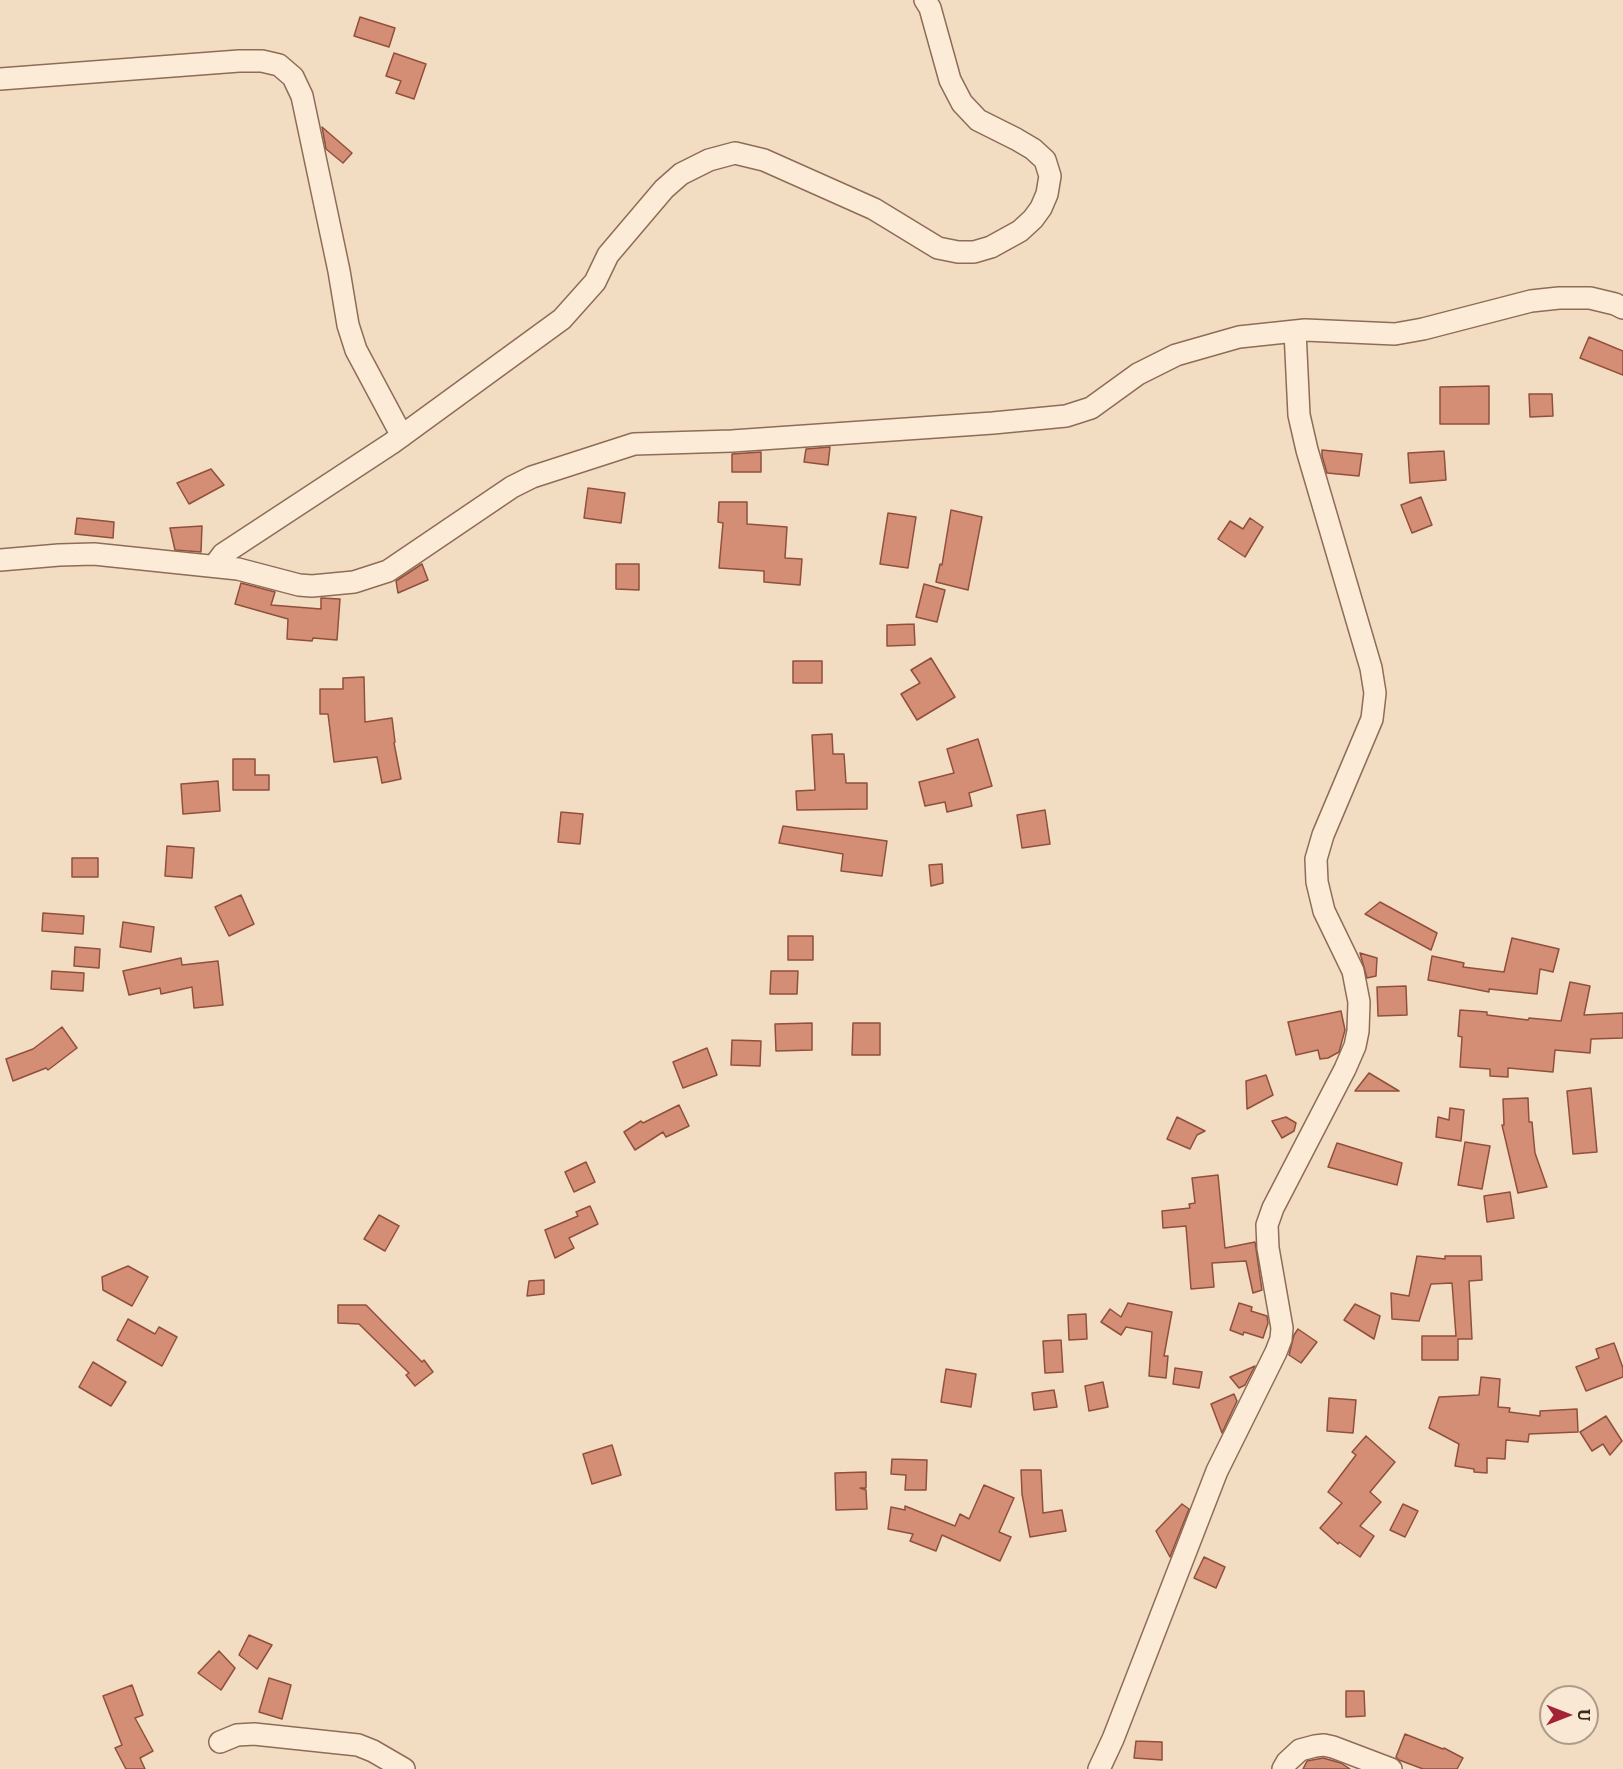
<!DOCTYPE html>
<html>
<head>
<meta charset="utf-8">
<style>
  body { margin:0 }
  #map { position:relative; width:1623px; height:1769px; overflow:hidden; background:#f2ddc3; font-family:Literata,serif }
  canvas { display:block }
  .north { position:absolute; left:1539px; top:1685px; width:60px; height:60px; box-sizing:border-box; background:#f9e8d3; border:2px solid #ae9b8a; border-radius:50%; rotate:90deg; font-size:16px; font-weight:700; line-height:24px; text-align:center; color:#3d281d }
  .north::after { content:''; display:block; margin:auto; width:21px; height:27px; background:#a32236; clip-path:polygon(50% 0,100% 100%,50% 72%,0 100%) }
</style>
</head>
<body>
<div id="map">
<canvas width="1623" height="1769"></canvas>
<div class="north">U</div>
</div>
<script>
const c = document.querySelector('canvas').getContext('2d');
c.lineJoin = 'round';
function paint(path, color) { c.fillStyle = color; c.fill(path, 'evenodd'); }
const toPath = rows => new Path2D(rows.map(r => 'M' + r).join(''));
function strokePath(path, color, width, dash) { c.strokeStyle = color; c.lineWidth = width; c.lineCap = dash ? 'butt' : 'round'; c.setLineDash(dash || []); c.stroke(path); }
const building = toPath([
  [360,17,395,28,389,47,354,36,360,17],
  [394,53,426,64,414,99,396,93,401,81,386,76,394,53],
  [322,127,352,153,343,163,326,149,322,127],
  [1589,337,1623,351,1623,375,1580,358,1589,337],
  [1489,386,1489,424,1440,424,1440,387,1489,386],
  [1529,394,1552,394,1553,416,1530,417,1529,394],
  [830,447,828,465,804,462,806,449,830,447],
  [1322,450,1362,454,1359,476,1327,473,1322,456,1322,450],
  [1444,451,1446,480,1410,483,1408,453,1444,451],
  [761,452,761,472,732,472,732,454,761,452],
  [211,469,224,485,189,504,177,483,211,469],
  [588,488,625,493,621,523,584,518,588,488],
  [1421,497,1432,525,1412,533,1401,505,1421,497],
  [719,502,747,502,747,524,787,527,785,558,802,559,800,585,764,582,764,571,719,568,723,523,718,522,719,502],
  [951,510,982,517,968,590,936,582,940,564,942,565,951,510],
  [888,513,916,517,908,568,880,564,888,513],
  [77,518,114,522,113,538,75,534,77,518],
  [1250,518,1263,527,1245,557,1218,539,1230,521,1243,529,1250,518],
  [202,526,201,552,175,550,170,528,202,526],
  [422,564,428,580,398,593,396,581,422,564],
  [616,564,639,564,639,590,616,589,616,564],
  [241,583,275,592,271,605,321,609,321,598,340,599,337,640,313,638,312,641,287,639,288,619,235,604,241,583],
  [924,584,945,590,937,622,916,617,924,584],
  [914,624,915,645,887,646,887,625,914,624],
  [931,658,955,697,917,720,901,694,920,683,911,670,931,658],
  [793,661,822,661,822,683,793,683,793,661],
  [364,677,365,722,392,718,395,742,394,743,401,779,382,783,377,757,334,762,328,714,320,714,320,689,343,689,343,678,364,677],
  [832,734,833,754,844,754,846,783,867,783,867,809,797,810,796,791,815,790,812,735,832,734],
  [978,739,992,786,969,793,972,806,947,812,945,802,925,806,919,782,954,773,947,749,978,739],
  [233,759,255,759,255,775,269,775,269,790,233,790,233,759],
  [218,781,220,811,183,814,181,784,218,781],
  [1045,810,1050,844,1022,848,1017,815,1045,810],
  [561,812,583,814,580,844,558,842,561,812],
  [783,826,887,841,882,876,841,871,843,854,779,843,783,826],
  [167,846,194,848,192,878,165,876,167,846],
  [72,858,98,858,98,877,72,877,72,858],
  [942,864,943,883,931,886,929,865,942,864],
  [241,895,254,924,229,936,215,907,241,895],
  [1380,902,1437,933,1431,950,1365,914,1380,902],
  [43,913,84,916,83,934,42,931,43,913],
  [123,922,154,927,151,952,120,947,123,922],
  [788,936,813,936,813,960,788,960,788,936],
  [1512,938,1559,949,1553,972,1540,969,1537,994,1489,989,1489,992,1428,980,1432,956,1464,963,1463,967,1504,972,1512,938],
  [75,947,100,949,99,968,74,966,75,947],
  [1360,953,1377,958,1376,976,1367,978,1360,953],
  [181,958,182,965,218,961,223,1005,194,1008,192,987,161,994,160,988,129,995,123,971,181,958],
  [52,971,84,973,83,991,51,989,52,971],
  [771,971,798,971,797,994,770,994,771,971],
  [1570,982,1590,986,1584,1015,1623,1013,1623,1038,1591,1039,1590,1053,1555,1050,1553,1072,1508,1068,1508,1077,1490,1076,1490,1069,1460,1067,1462,1037,1458,1036,1460,1010,1487,1012,1487,1015,1528,1020,1529,1018,1561,1021,1570,982],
  [1406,986,1407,1015,1378,1016,1377,987,1406,986],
  [1341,1011,1345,1030,1339,1052,1328,1058,1320,1059,1318,1050,1296,1055,1288,1022,1341,1011],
  [812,1023,812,1050,776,1051,775,1024,812,1023],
  [853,1023,880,1023,880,1055,852,1055,853,1023],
  [62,1027,77,1048,48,1070,46,1068,13,1081,6,1059,33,1049,62,1027],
  [732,1040,761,1041,760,1066,731,1065,732,1040],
  [707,1048,717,1075,683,1088,673,1062,707,1048],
  [1369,1073,1399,1091,1355,1091,1369,1073],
  [1266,1075,1273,1095,1247,1109,1246,1081,1266,1075],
  [1591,1088,1597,1152,1573,1154,1567,1091,1591,1088],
  [1528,1098,1529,1122,1532,1122,1535,1153,1547,1187,1518,1193,1502,1125,1504,1125,1503,1099,1528,1098],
  [679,1105,689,1126,666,1137,663,1132,635,1150,624,1132,641,1121,643,1123,679,1105],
  [1450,1108,1464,1110,1461,1141,1436,1137,1438,1117,1449,1120,1450,1108],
  [1177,1117,1205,1131,1197,1135,1190,1149,1167,1139,1177,1117],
  [1286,1117,1296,1123,1294,1131,1282,1138,1272,1121,1286,1117],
  [1465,1142,1490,1146,1482,1189,1458,1185,1465,1142],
  [1337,1143,1402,1163,1397,1185,1328,1167,1337,1143],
  [586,1162,595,1182,574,1192,565,1172,586,1162],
  [1218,1175,1225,1248,1255,1242,1262,1290,1253,1293,1246,1261,1212,1263,1214,1287,1191,1289,1186,1226,1163,1228,1162,1211,1190,1208,1189,1204,1195,1203,1192,1178,1218,1175],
  [1510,1192,1514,1218,1487,1222,1484,1196,1510,1192],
  [590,1206,598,1224,569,1238,574,1248,555,1258,545,1230,578,1216,576,1212,590,1206],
  [379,1215,399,1226,385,1251,364,1239,379,1215],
  [1417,1256,1445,1259,1445,1256,1481,1256,1482,1280,1469,1281,1472,1339,1458,1339,1458,1360,1422,1360,1422,1336,1456,1336,1452,1283,1431,1284,1419,1321,1392,1319,1391,1293,1409,1296,1417,1256],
  [128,1266,148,1277,132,1306,103,1290,102,1277,128,1266],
  [544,1280,544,1294,527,1296,529,1281,544,1280],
  [1128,1303,1172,1312,1164,1356,1168,1356,1166,1378,1149,1376,1152,1332,1126,1327,1121,1335,1101,1322,1110,1309,1121,1317,1128,1303],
  [1239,1303,1252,1307,1251,1311,1267,1316,1268,1323,1263,1338,1244,1332,1243,1335,1230,1330,1239,1303],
  [1355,1304,1380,1316,1374,1339,1344,1320,1355,1304],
  [338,1305,366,1305,422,1362,424,1360,433,1372,415,1386,406,1375,409,1373,359,1324,338,1323,338,1305],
  [1086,1314,1087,1339,1069,1340,1068,1315,1086,1314],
  [128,1319,155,1334,159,1327,177,1337,162,1366,117,1340,128,1319],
  [1298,1329,1317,1342,1301,1363,1289,1355,1294,1335,1298,1329],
  [1061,1340,1063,1372,1045,1373,1043,1341,1061,1340],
  [1614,1343,1623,1368,1623,1377,1586,1391,1576,1367,1599,1358,1596,1349,1614,1343],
  [93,1362,126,1382,111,1406,79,1387,93,1362],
  [1255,1366,1245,1385,1239,1388,1230,1377,1255,1366],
  [1175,1368,1202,1372,1199,1388,1173,1384,1175,1368],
  [946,1369,976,1374,971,1407,941,1402,946,1369],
  [1481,1377,1500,1379,1498,1407,1510,1408,1509,1412,1540,1416,1540,1411,1577,1409,1578,1432,1529,1434,1528,1442,1506,1440,1505,1459,1487,1458,1487,1473,1474,1472,1474,1469,1455,1466,1459,1444,1429,1428,1439,1397,1479,1395,1481,1377],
  [1103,1382,1108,1407,1089,1411,1085,1386,1103,1382],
  [1054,1390,1057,1407,1034,1410,1032,1393,1054,1390],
  [1234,1394,1237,1401,1222,1433,1211,1404,1234,1394],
  [1329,1398,1356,1400,1353,1433,1327,1431,1329,1398],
  [1606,1416,1622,1441,1610,1455,1603,1444,1592,1451,1580,1432,1606,1416],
  [1366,1436,1395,1462,1370,1492,1381,1502,1360,1526,1374,1536,1360,1557,1339,1542,1338,1544,1320,1528,1342,1503,1328,1492,1356,1455,1352,1452,1366,1436],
  [612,1445,621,1475,592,1484,583,1454,612,1445],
  [892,1459,927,1460,926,1490,905,1490,906,1475,891,1474,892,1459],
  [1021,1470,1041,1470,1043,1513,1062,1510,1066,1531,1030,1537,1022,1494,1021,1470],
  [866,1472,866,1488,860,1488,866,1490,867,1509,836,1510,835,1473,866,1472],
  [984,1485,1014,1498,999,1532,1011,1537,1000,1561,942,1535,936,1551,910,1541,913,1534,888,1529,891,1507,905,1510,905,1506,955,1526,960,1514,969,1519,984,1485],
  [1182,1504,1189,1509,1170,1557,1156,1531,1182,1504],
  [1403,1504,1418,1511,1405,1537,1390,1530,1403,1504],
  [1204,1557,1225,1567,1216,1588,1194,1578,1204,1557],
  [249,1635,272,1645,257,1669,239,1655,249,1635],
  [219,1651,235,1668,221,1690,198,1673,219,1651],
  [269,1678,291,1685,282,1719,259,1712,269,1678],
  [132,1685,143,1715,135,1718,153,1751,140,1758,145,1769,126,1769,115,1748,122,1745,103,1696,132,1685],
  [1346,1691,1364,1691,1365,1716,1346,1717,1346,1691],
  [1405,1734,1443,1749,1444,1748,1463,1758,1457,1769,1423,1769,1399,1760,1396,1757,1405,1734],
  [1136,1741,1162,1742,1162,1760,1134,1758,1136,1741],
  [1323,1758,1341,1763,1350,1769,1303,1769,1307,1761,1323,1758]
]);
paint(building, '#d48e75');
strokePath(building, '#90503b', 1.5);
const minor = toPath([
  [0,79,239,61,262,61,279,65,293,77,302,96,339,271,348,325,356,350,402,436],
  [0,560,59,555,94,554,238,569,299,585,312,586,354,582,388,571,512,487,532,477,634,444,732,441,993,423,1066,416,1091,408,1138,374,1176,355,1239,337,1305,330,1395,334,1423,329,1531,301,1559,298,1590,298,1615,304,1623,308],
  [214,566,223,554,392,443,562,319,595,282,608,255,664,189,681,174,709,160,735,153,764,160,874,209,938,248,958,252,974,252,991,247,1020,231,1033,219,1041,208,1047,194,1050,176,1045,160,1033,149,1016,139,978,120,962,103,950,80,930,8,925,0],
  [220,1742,237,1735,254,1734,358,1745,373,1751,404,1769],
  [1099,1769,1113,1739,1217,1471,1276,1352,1281,1339,1282,1328,1268,1248,1267,1225,1273,1208,1345,1069,1355,1046,1358,1031,1359,1002,1353,971,1324,911,1317,882,1316,859,1323,835,1372,719,1375,693,1371,668,1307,450,1299,415,1295,331],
  [1283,1769,1287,1762,1300,1750,1315,1746,1324,1745,1333,1747,1391,1769]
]);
strokePath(minor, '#8e6c57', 24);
strokePath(minor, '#fcebd7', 21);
</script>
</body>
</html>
